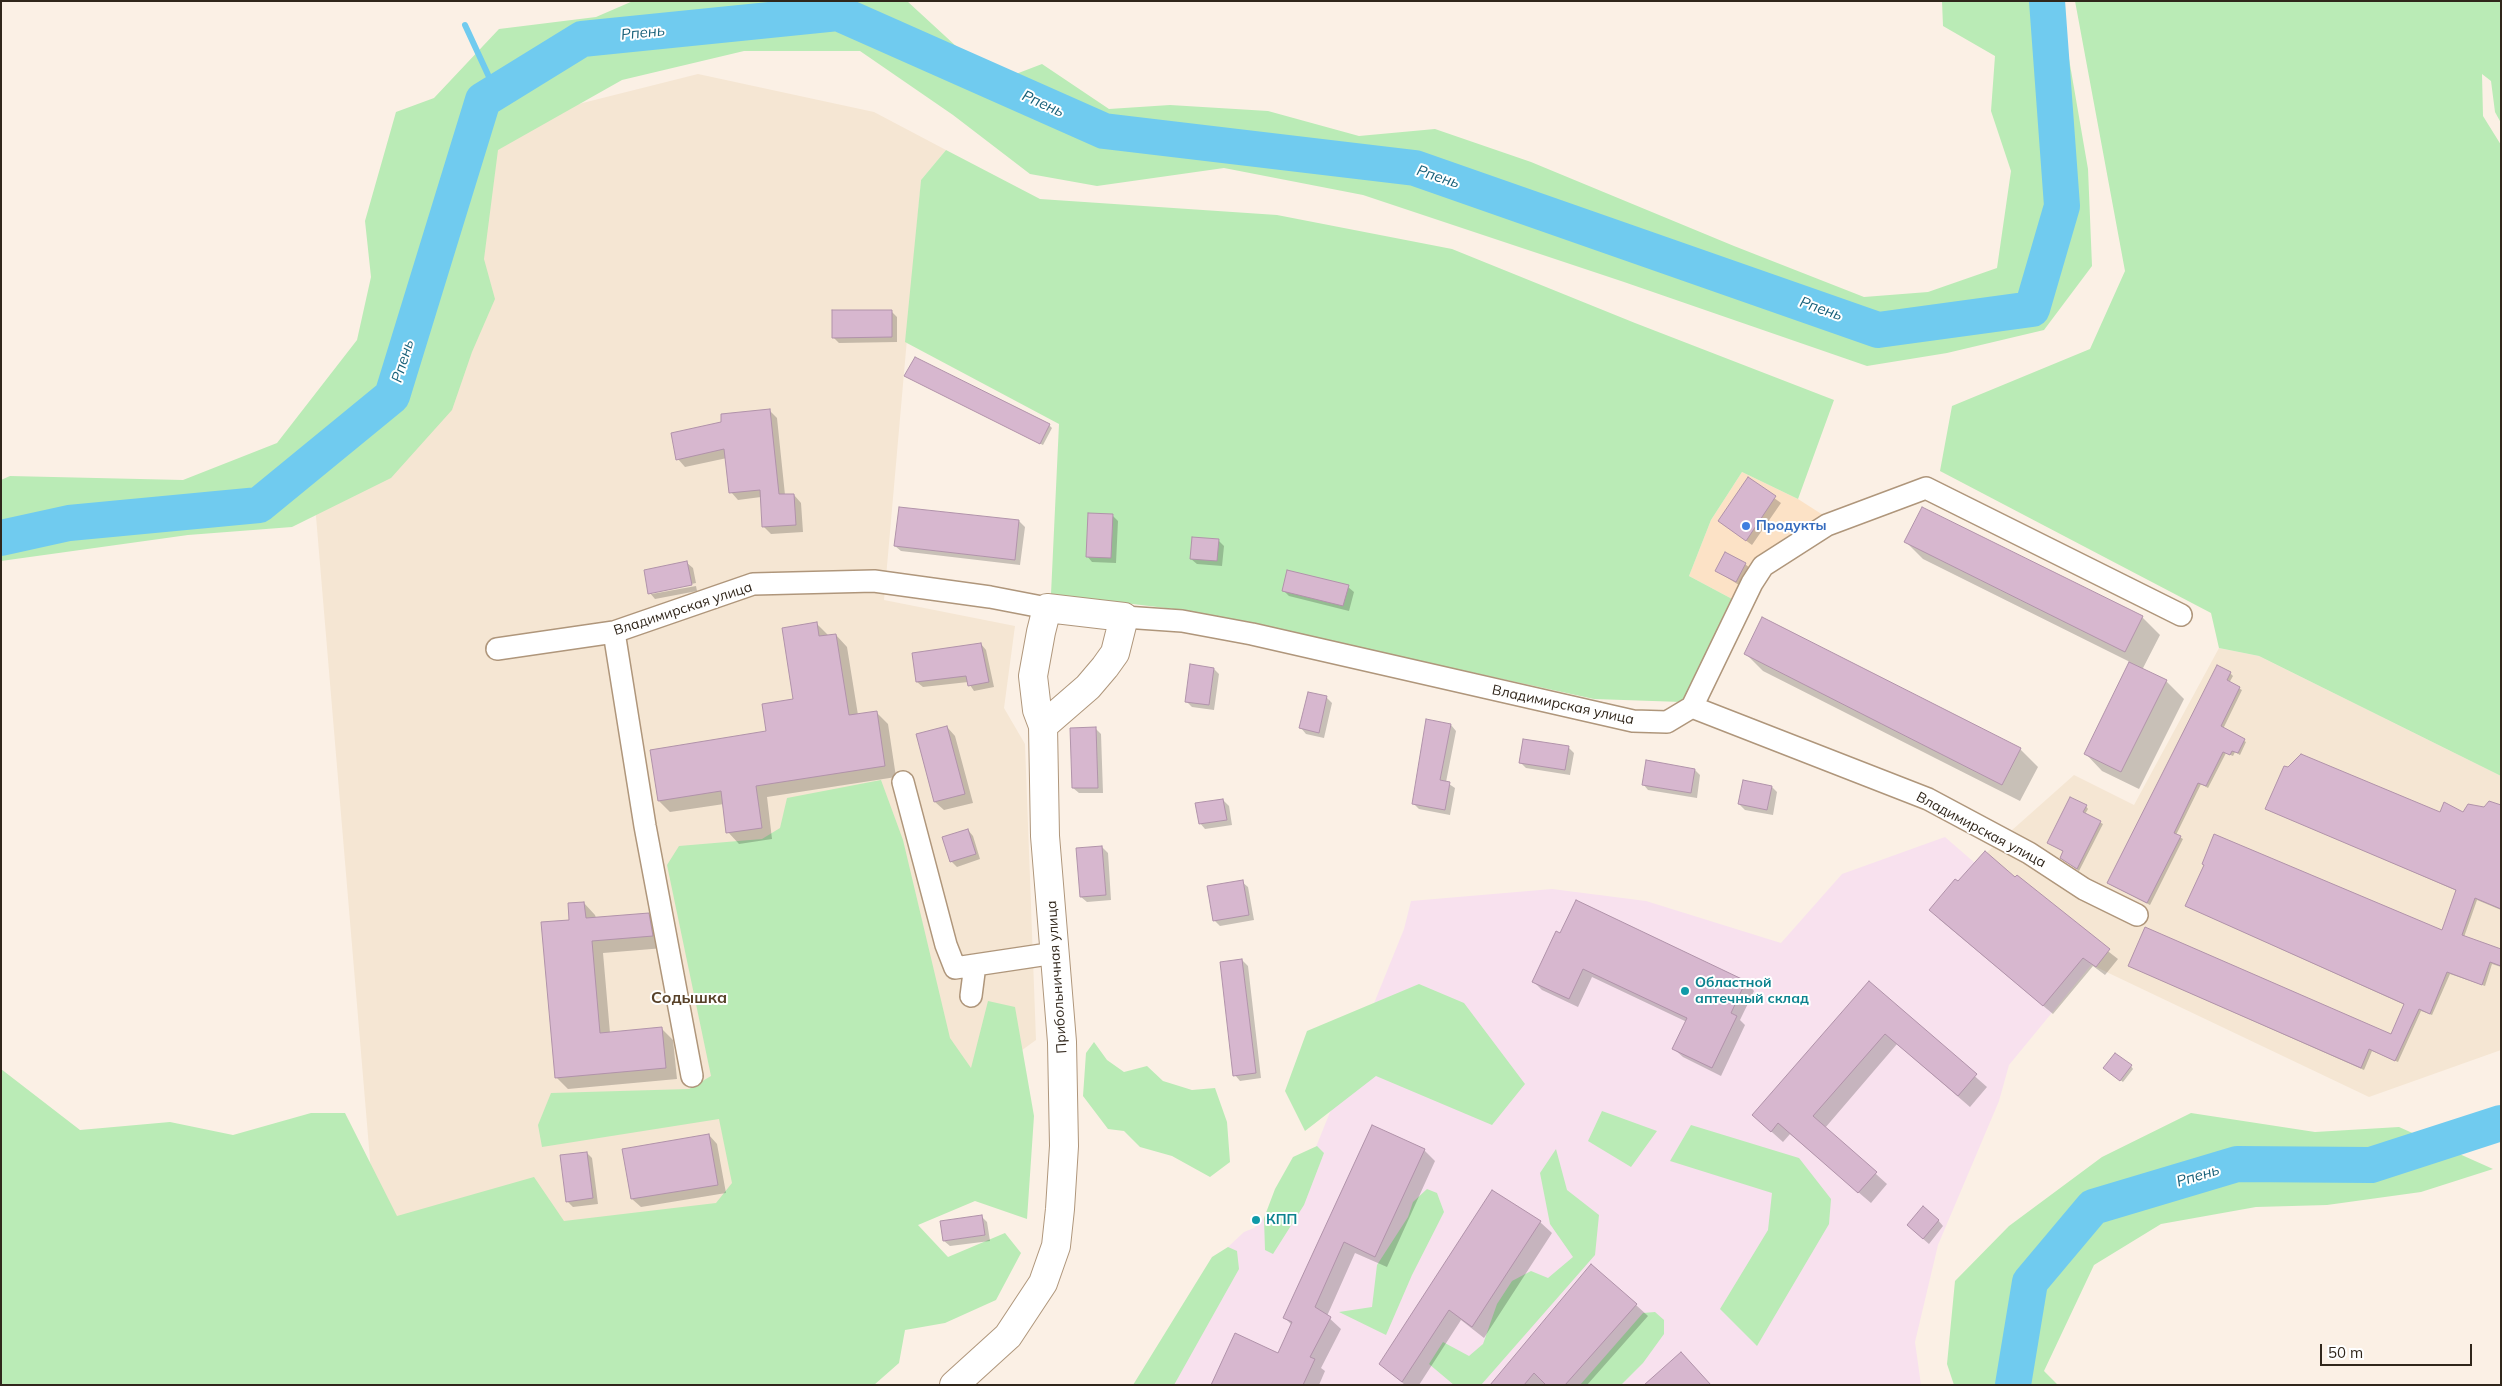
<!DOCTYPE html>
<html>
<head>
<meta charset="utf-8">
<style>
  body { margin:0 }
  #map { position:relative; width:2502px; height:1386px; overflow:hidden; background:#fbf0e5; font-family:Mulish,sans-serif }
  canvas { display:block }
  .frame { position:absolute; inset:0; border:2px solid #30261b; pointer-events:none }
  .scale { position:absolute; left:2320px; top:1344px; width:152px; height:22px; box-sizing:border-box; border:2px solid #30261b; border-top:0; padding-left:6px; font-size:15px; line-height:18px; white-space:nowrap; color:#30261b; -webkit-text-stroke:4px #fff; paint-order:stroke }
</style>
</head>
<body>
<div id="map">
<canvas width="2502" height="1386"></canvas>
<div class="frame"></div>
<div class="scale">50 m</div>
</div>
<script>
const c = document.querySelector('canvas').getContext('2d');
c.lineJoin = 'round';
function paint(path, color) { c.fillStyle = color; c.fill(path, 'evenodd'); }
const toPath = rows => new Path2D(rows.map(r => 'M' + r).join(''));
function strokePath(path, color, width, dash) { c.strokeStyle = color; c.lineWidth = width; c.lineCap = dash ? 'butt' : 'round'; c.setLineDash(dash || []); c.stroke(path); }
function drawText(font, color, halo, rows, align = 'center') {
  c.font = font + ' Mulish,sans-serif'; c.lineWidth = 4; c.setLineDash([]); c.textBaseline = 'middle'; c.strokeStyle = halo; c.fillStyle = color; for (const [text, x, y, turn = 0] of rows) {
    c.save(); c.translate(x, y); c.rotate((+turn || 0) * Math.PI / 180); c.textAlign = isNaN(turn) ? turn : align; if (halo) c.strokeText(text, 0, 0); c.fillText(text, 0, 0); c.restore();
  }
}
paint(toPath([
  [1742,472,1798,499,1823,515,1754,560,1734,600,1689,576,1711,520]
]), '#fce2c6');
paint(toPath([
  [698,74,874,112,946,150,921,180,884,600,1015,626,1004,708,1025,744,1036,1040,789,1219,378,1255,309,433,467,132],
  [2219,648,2259,656,2501,776,2501,1050,2369,1097,2096,967,2003,893,1975,863,2074,775,2134,805]
]), '#f5e6d3');
paint(toPath([
  [1945,837,1991,877,2003,893,2092,964,2009,1065,1999,1101,1938,1245,1915,1342,1921,1385,1145,1385,1228,1247,1244,1232,1254,1228,1264,1218,1280,1236,1404,929,1411,901,1552,889,1646,901,1781,943,1842,874]
]), '#f8e1ee');
paint(toPath([
  [633,1,907,1,995,82,1042,64,1109,109,1170,105,1268,111,1359,136,1435,129,1531,162,1734,246,1864,297,1928,292,1997,268,2011,171,1991,111,1995,56,1943,26,1942,1,2059,1,2088,169,2092,266,2044,330,1947,353,1867,366,1624,282,1363,195,1224,168,1097,186,1030,174,953,115,860,51,744,51,622,80,498,150,484,259,495,299,472,352,452,410,391,478,292,527,188,535,1,561,1,480,10,476,183,480,277,443,357,340,371,277,365,221,396,112,434,98,499,29,596,17],
  [2075,1,2501,1,2501,123,2495,112,2491,81,2482,74,2483,116,2501,145,2501,776,2259,656,2219,648,2211,613,1940,471,1952,406,2090,349,2125,271],
  [946,150,1040,199,1277,215,1452,249,1635,323,1834,400,1798,499,1742,472,1711,520,1689,576,1734,600,1682,702,1594,699,1190,611,1051,594,1059,424,905,342,921,180],
  [881,780,903,840,950,1038,971,1068,988,1001,1015,1007,1034,1116,1027,1219,975,1201,918,1225,948,1257,1005,1233,1021,1253,996,1300,945,1323,905,1330,899,1363,874,1385,1,1385,1,1069,80,1130,170,1122,233,1135,311,1113,345,1113,397,1216,534,1177,564,1221,716,1203,732,1183,719,1119,542,1147,538,1125,551,1093,689,1089,711,1076,667,865,679,846,762,839,780,828,787,798],
  [1419,984,1464,1003,1525,1084,1492,1125,1376,1076,1305,1131,1285,1091,1307,1031],
  [1094,1042,1107,1060,1124,1072,1147,1066,1163,1081,1192,1090,1215,1088,1227,1122,1230,1162,1210,1177,1172,1156,1140,1147,1124,1131,1108,1129,1083,1096,1086,1053],
  [1602,1111,1657,1131,1631,1167,1588,1141],
  [2191,1113,2315,1132,2399,1127,2493,1169,2421,1192,2327,1205,2256,1207,2161,1224,2094,1265,2044,1371,2058,1385,1954,1385,1947,1364,1955,1281,2009,1226,2102,1157],
  [1691,1125,1799,1158,1831,1199,1829,1224,1757,1346,1720,1309,1768,1230,1772,1193,1670,1161],
  [1317,1146,1324,1153,1304,1205,1273,1254,1265,1250,1264,1218,1275,1189,1293,1157],
  [1556,1149,1567,1190,1599,1215,1595,1255,1481,1385,1454,1385,1429,1364,1443,1342,1469,1356,1483,1344,1497,1304,1512,1281,1531,1271,1548,1278,1573,1257,1550,1224,1540,1173],
  [1427,1189,1437,1193,1444,1212,1412,1275,1386,1335,1339,1312,1372,1307,1377,1265,1408,1217,1413,1202],
  [1228,1247,1237,1251,1239,1269,1174,1385,1133,1385,1212,1257],
  [1655,1312,1664,1320,1664,1334,1643,1363,1621,1385,1580,1385,1643,1313]
]), '#baebb6');
paint(toPath([
  [891,311,897,317,897,342,839,343,833,337],
  [906,376,1049,425,1052,428,1043,445],
  [769,410,777,418,785,495,794,495,801,503,803,532,771,534,763,526,761,497,738,500,731,492,727,458,685,467,678,459,723,423],
  [1748,479,1781,503,1752,545,1719,521],
  [1113,516,1118,521,1116,563,1092,562,1087,556],
  [1019,521,1025,527,1020,565,901,551,895,546],
  [1218,540,1224,546,1222,566,1197,564,1191,559],
  [1906,542,2142,617,2160,635,2142,670,2166,681,2184,699,2139,789,2102,771,2085,753,2130,662,1923,559],
  [687,563,693,568,696,583,652,592,652,594,696,586,697,591,655,599,650,593],
  [1745,564,1751,569,1742,587,1717,571],
  [1348,587,1354,592,1349,611,1289,596,1283,590],
  [817,624,828,635,836,635,847,647,858,715,876,712,888,724,896,777,767,797,772,839,739,844,728,832,724,804,670,812,659,801,767,733,795,700],
  [981,644,986,650,994,687,974,691,968,682,923,687,917,682],
  [1745,653,2020,749,2038,767,2020,801,1763,671],
  [2217,667,2230,673,2233,676,2229,683,2242,690,2223,729,2246,742,2240,755,2235,752,2233,756,2226,753,2208,788,2201,784,2176,835,2183,839,2150,905,2111,885],
  [1214,669,1219,674,1214,710,1192,707,1186,701],
  [1327,698,1332,703,1324,738,1306,734,1301,728],
  [1427,720,1451,725,1456,731,1446,782,1455,788,1450,815,1419,809,1413,803],
  [947,727,955,736,973,803,944,810,935,802],
  [1095,728,1101,734,1103,793,1079,793,1073,788],
  [1568,747,1574,753,1570,775,1526,768,1520,762],
  [1695,770,1700,775,1697,798,1648,790,1643,784],
  [1772,787,1777,792,1773,815,1745,810,1739,804],
  [1223,800,1229,806,1232,825,1205,829,1200,823],
  [2086,806,2088,809,2085,814,2103,824,2079,871,2061,858,2064,852,2049,843],
  [2501,807,2501,910,2477,900,2464,937,2501,950,2501,967,2492,964,2485,986,2450,974,2432,1015,2421,1011,2398,1062,2372,1051,2364,1070,2129,966,2391,1035,2405,1005,2186,906,2443,931,2457,891,2266,808,2441,814,2463,814],
  [968,830,973,836,980,859,957,867,951,861],
  [1102,847,1108,853,1111,900,1087,902,1081,897],
  [2015,879,2118,959,2105,975,2093,966,2053,1014,1939,919],
  [1242,882,1248,887,1254,920,1220,926,1214,920],
  [1577,901,1746,982,1754,991,1740,1020,1745,1025,1721,1076,1683,1057,1674,1049,1687,1022,1592,977,1578,1007,1542,990,1533,981,1561,934],
  [584,903,595,915,596,918,648,914,660,926,664,948,603,953,610,1033,662,1029,673,1040,677,1079,568,1089,556,1077,571,921],
  [1242,960,1248,966,1261,1078,1240,1081,1235,1075],
  [1869,983,1987,1087,1970,1107,1897,1044,1825,1128,1887,1184,1871,1203,1790,1134,1783,1142,1753,1115],
  [2131,1066,2133,1069,2123,1082,2107,1070],
  [1372,1126,1424,1150,1435,1161,1387,1267,1355,1253,1327,1316,1341,1329,1321,1368,1325,1371,1319,1385,1216,1385,1279,1355,1292,1325,1285,1318],
  [709,1135,717,1144,726,1193,641,1207,632,1199],
  [587,1153,592,1158,598,1204,573,1207,567,1201],
  [981,1216,987,1222,990,1241,950,1246,944,1241],
  [1938,1220,1943,1226,1929,1244,1914,1231],
  [1540,1222,1552,1233,1484,1338,1461,1320,1419,1385,1405,1385,1381,1364],
  [1636,1305,1648,1316,1587,1385,1491,1385]
]), '#0003');
strokePath(toPath([
  [465,25,496,92]
]), '#70cbef', 6);
strokePath(toPath([
  [1,538,69,523,259,505,392,396,483,100,582,39,838,13,1104,131,1415,168,1878,330,2032,309,2062,206,2047,1],
  [2013,1385,2030,1282,2093,1207,2237,1164,2371,1165,2501,1123]
]), '#70cbef', 36);
const building = toPath([
  [832,310,892,310,892,337,832,338,832,310],
  [915,357,1050,424,1040,444,904,376,915,357],
  [770,409,779,494,794,494,796,525,762,527,760,490,729,493,724,449,676,460,671,433,721,422,721,414,770,409],
  [1748,477,1776,496,1746,541,1718,521,1748,477],
  [899,507,1019,520,1015,560,894,546,899,507],
  [1922,507,2143,616,2125,652,1904,542,1922,507],
  [1088,513,1113,514,1111,558,1086,557,1088,513],
  [1192,537,1219,539,1217,561,1190,559,1192,537],
  [1725,552,1746,563,1736,582,1715,571,1725,552],
  [687,561,692,585,648,594,644,570,687,561],
  [1287,570,1349,585,1343,606,1282,591,1287,570],
  [1762,617,2021,748,2002,785,1744,654,1762,617],
  [817,622,819,636,836,634,849,715,877,711,885,766,756,786,762,828,726,833,721,791,658,801,650,750,766,731,762,704,793,699,782,628,817,622],
  [981,643,989,682,968,686,966,676,916,682,912,653,981,643],
  [2129,662,2167,680,2121,772,2084,754,2129,662],
  [1190,664,1214,668,1209,705,1185,702,1190,664],
  [2217,665,2231,672,2227,680,2240,687,2221,726,2245,739,2238,753,2232,751,2230,755,2223,752,2206,786,2198,783,2174,833,2181,836,2147,903,2107,883,2217,665],
  [1308,692,1327,696,1319,733,1299,728,1308,692],
  [1426,719,1451,724,1440,780,1450,782,1445,810,1412,804,1426,719],
  [947,726,965,794,934,802,916,734,947,726],
  [1096,727,1098,788,1072,788,1070,728,1096,727],
  [1523,739,1569,746,1565,770,1519,763,1523,739],
  [2301,754,2440,812,2444,802,2463,812,2468,804,2484,807,2489,801,2501,805,2501,909,2475,898,2462,935,2501,949,2501,966,2490,962,2482,985,2447,972,2430,1014,2419,1009,2395,1061,2369,1049,2361,1068,2128,966,2145,927,2391,1034,2404,1004,2185,906,2204,865,2202,864,2214,834,2442,930,2456,890,2265,809,2284,766,2288,767,2301,754],
  [1646,760,1695,769,1691,793,1642,785,1646,760],
  [1743,780,1772,786,1767,810,1738,804,1743,780],
  [2070,797,2087,805,2083,812,2101,821,2077,869,2060,858,2063,851,2047,843,2070,797],
  [1223,799,1227,820,1199,824,1195,803,1223,799],
  [968,829,976,854,950,862,942,837,968,829],
  [1102,846,1106,895,1080,897,1076,848,1102,846],
  [1985,851,2015,877,2017,875,2110,949,2096,967,2083,958,2043,1006,1929,910,1955,879,1958,881,1985,851],
  [1243,880,1249,915,1213,921,1207,886,1243,880],
  [1576,900,1746,981,1731,1013,1737,1016,1712,1068,1672,1049,1687,1018,1583,969,1569,999,1532,982,1556,931,1560,933,1576,900],
  [584,902,586,918,649,913,653,936,592,941,600,1033,662,1027,666,1068,555,1078,541,922,569,920,568,903,584,902],
  [1242,959,1256,1073,1233,1076,1220,962,1242,959],
  [1869,981,1977,1074,1958,1096,1885,1034,1813,1116,1877,1172,1858,1193,1778,1123,1771,1132,1752,1115,1869,981],
  [2115,1053,2132,1065,2120,1081,2103,1068,2115,1053],
  [1372,1125,1425,1149,1375,1257,1344,1242,1315,1307,1331,1317,1310,1357,1315,1359,1303,1385,1211,1385,1235,1333,1278,1353,1292,1322,1283,1318,1372,1125],
  [709,1134,718,1185,631,1199,622,1149,709,1134],
  [587,1152,593,1198,566,1202,560,1155,587,1152],
  [1492,1190,1541,1221,1472,1327,1449,1310,1402,1382,1379,1364,1492,1190],
  [1923,1206,1939,1220,1923,1239,1907,1225,1923,1206],
  [982,1215,985,1235,943,1241,940,1221,982,1215],
  [1591,1264,1637,1304,1565,1385,1546,1385,1534,1373,1524,1385,1490,1385,1591,1264],
  [1681,1352,1711,1385,1644,1385,1681,1352]
]);
paint(building, '#d7b7cf');
strokePath(building, '#b193aa', 1);
const street = toPath([
  [1124,617,1182,621,1252,634,1633,721,1667,722,1692,707],
  [614,632,645,826,692,1076],
  [497,649,614,632,753,584,874,581,990,597,1047,608],
  [1692,707,1752,583,1763,566,1827,525,1926,488,2181,615],
  [1692,707,1928,799,2029,853,2084,889,2137,915],
  [903,782,946,945,955,968,975,965],
  [971,996,975,965,1055,953]
]);
const secondary = toPath([
  [954,1385,1008,1336,1043,1283,1056,1246,1060,1209,1064,1146,1062,1042,1045,836,1043,726,1037,710,1033,676,1041,632,1047,608,1124,617,1115,653,1105,667,1088,687,1043,726]
]);
strokePath(street, '#af967b', 24);
strokePath(secondary, '#af967b', 30);
strokePath(street, '#fff', 21);
strokePath(secondary, '#fff', 28);
for (const [x, y, r, color] of [
  [1746,526,5,"#3f7fe0"],
  [1685,991,5,"#0f9aa8"],
  [1256,1220,5,"#0f9aa8"]
]) { const dot = new Path2D(); dot.arc(x, y, r, 0, 2 * Math.PI); c.fillStyle = color; c.fill(dot); strokePath(dot, '#fff', 2); }
drawText('bold 14px', '#366cbe', '#fff', [
  ["Продукты",1756,526]
], 'left');
drawText('14px', '#30261b', '#fff', [
  ["Владимирская улица",683,609,-18],
  ["Владимирская улица",1563,705,12],
  ["Владимирская улица",1981,830,28],
  ["Прибольничная улица",1057,977,-94]
]);
drawText('bold 14px', '#0d838f', '#fff', [
  ["Областной",1695,983],
  ["аптечный склад",1695,999],
  ["КПП",1266,1220]
], 'left');
drawText('italic 15px', '#176079', '#fff', [
  ["Рпень",643,33,-6],
  ["Рпень",1043,104,24],
  ["Рпень",1438,177,18],
  ["Рпень",1821,309,19],
  ["Рпень",403,361,-73],
  ["Рпень",2198,1176,-17]
]);
drawText('bold 16px', '#584229', '#fff', [
  ["Содышка",689,998]
]);
</script>
</body>
</html>
